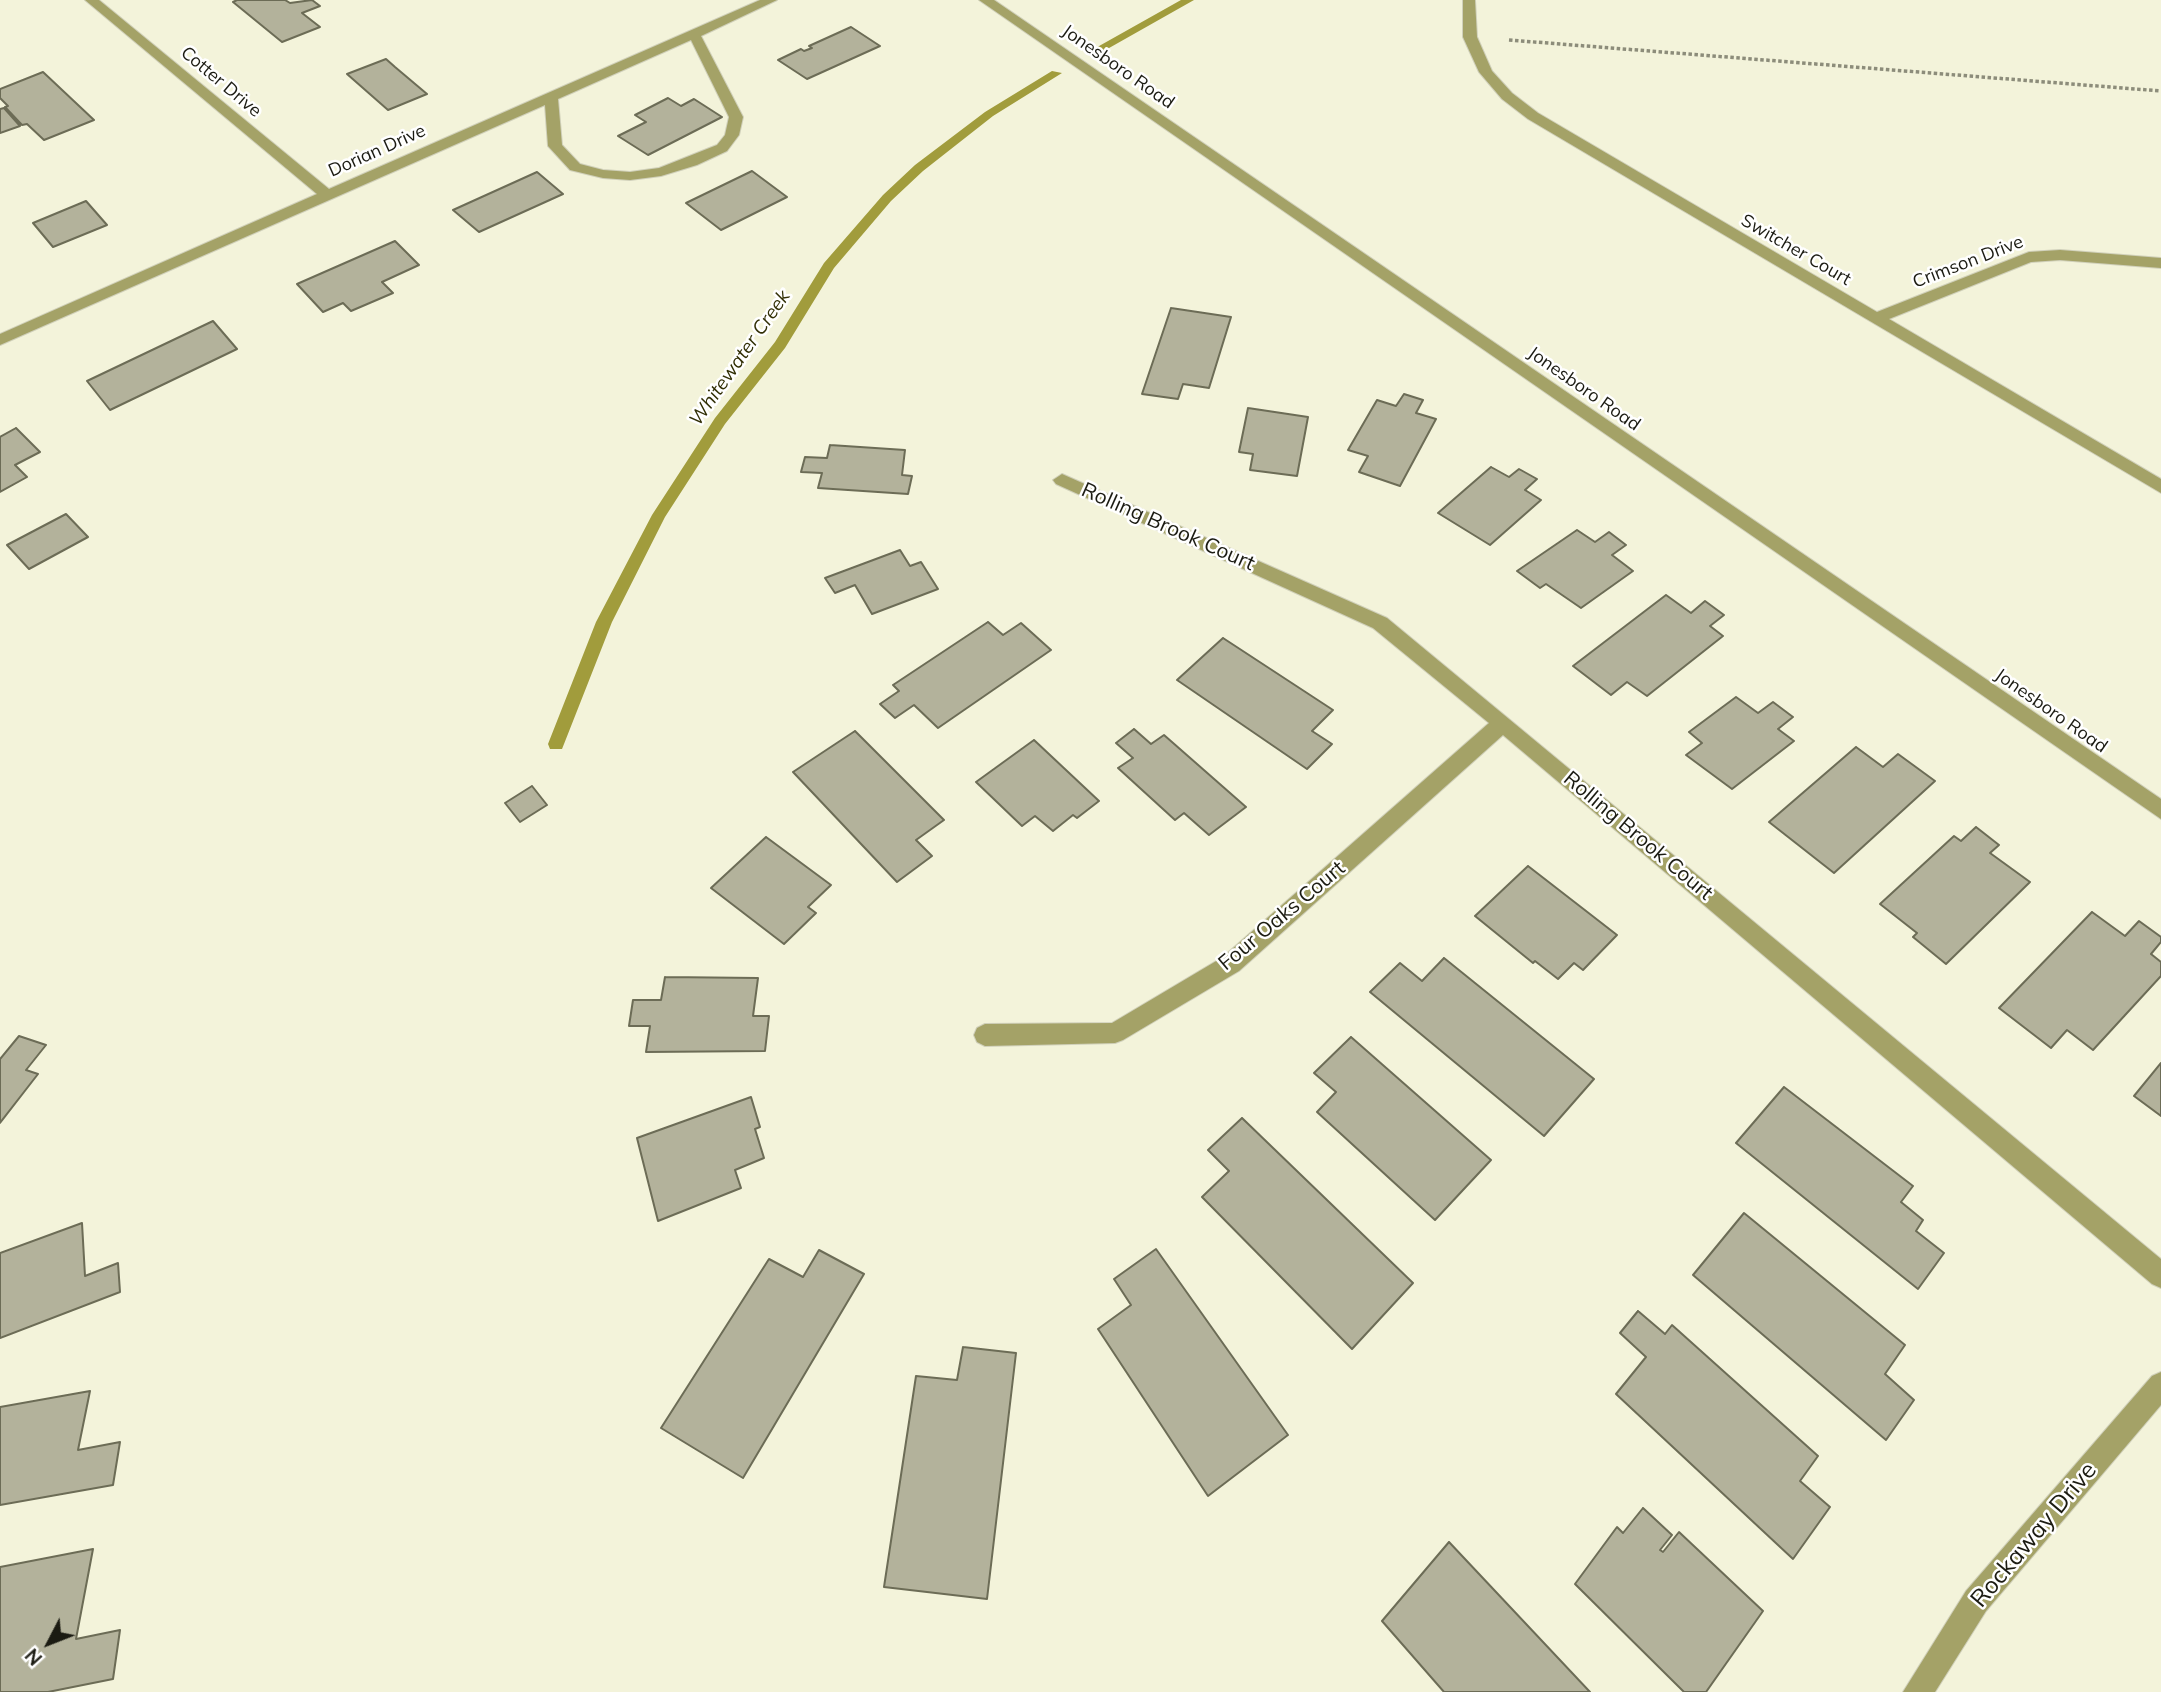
<!DOCTYPE html>
<html>
<head>
<meta charset="utf-8">
<style>
  body { margin:0 }
  #map { position:relative; width:2161px; height:1692px; overflow:hidden; background:#f3f3da; font-family:Mulish,sans-serif }
  canvas { display:block }
  .north { position:absolute; left:14px; top:1608px; width:70px; height:70px; -webkit-text-stroke:5px #fff; paint-order:stroke; rotate:228deg; font-size:19px; font-weight:700; line-height:28px; text-align:center; color:#1b1b12 }
  .north::after { content:''; display:block; margin:auto; width:24px; height:32px; background:#1b1b12; clip-path:polygon(50% 0,100% 100%,50% 72%,0 100%) }
</style>
</head>
<body>
<div id="map">
<canvas width="2161" height="1692"></canvas>
<div class="north">N</div>
</div>
<script>
const c = document.querySelector('canvas').getContext('2d');
c.lineJoin = 'round';
const toPath = rows => new Path2D(rows.map(r => 'M' + r).join(''));
function paint(path, color) { c.fillStyle = color; c.fill(path, 'evenodd'); }
function strokePath(path, color, width, dash) { c.strokeStyle = color; c.lineWidth = width; c.lineCap = dash ? 'butt' : 'round'; c.setLineDash(dash || []); c.stroke(path); }
function drawText(font, color, halo, rows, align = 'center') {
  c.font = font + ' Mulish,sans-serif'; c.lineWidth = 5; c.setLineDash([]); c.textBaseline = 'middle'; c.strokeStyle = halo; c.fillStyle = color; for (const [text, x, y, turn = 0] of rows) {
    c.save(); c.translate(x, y); c.rotate((+turn || 0) * Math.PI / 180); c.textAlign = isNaN(turn) ? turn : align; if (halo) c.strokeText(text, 0, 0); c.fillText(text, 0, 0); c.restore();
  }
}
paint(toPath([
  [1181,0,1194,0,1102,52,1092,50,1181,0],
  [1052,71,1062,73,993,116,923,171,891,201,834,268,785,348,725,424,665,517,612,622,564,744,562,749,550,749,548,744,596,622,652,515,715,418,775,342,824,263,883,195,915,165,985,112,1052,71]
]), '#a19c3c');
const building = toPath([
  [237,0,285,0,290,3,312,0,320,6,302,13,320,27,282,42,233,2,237,0],
  [851,27,880,46,807,79,778,60,801,49,804,51,812,48,809,46,851,27],
  [386,59,395,67,427,94,388,110,347,74,386,59],
  [43,72,94,120,44,140,27,124,22,125,5,107,8,106,0,98,0,89,43,72],
  [668,98,681,106,694,99,722,117,648,155,618,136,646,122,635,115,668,98],
  [4,108,20,126,0,133,0,109,4,108],
  [752,171,787,197,721,230,686,203,752,171],
  [537,172,563,194,479,232,453,210,537,172],
  [86,201,107,225,53,247,33,223,86,201],
  [395,241,419,265,382,282,393,293,351,311,343,303,323,312,297,284,395,241],
  [1171,308,1231,317,1209,388,1183,384,1178,399,1142,394,1171,308],
  [213,321,237,349,110,410,87,381,213,321],
  [1404,394,1423,400,1416,413,1436,419,1400,486,1359,472,1368,456,1348,450,1377,400,1396,406,1404,394],
  [1248,408,1308,417,1297,476,1250,470,1253,454,1239,452,1248,408],
  [16,428,40,452,15,465,27,477,0,492,0,437,16,428],
  [830,445,905,450,902,475,912,476,908,494,818,488,822,473,801,472,805,457,827,458,830,445],
  [1491,467,1509,477,1519,469,1537,479,1525,490,1541,500,1490,545,1438,513,1491,467],
  [66,514,88,537,29,569,7,545,66,514],
  [1577,530,1595,542,1609,532,1626,545,1612,555,1633,571,1581,608,1546,584,1540,588,1517,571,1577,530],
  [900,550,910,566,921,562,938,589,872,614,855,585,835,593,825,578,900,550],
  [1666,595,1691,613,1705,601,1724,615,1710,626,1723,636,1647,696,1627,682,1611,695,1573,666,1666,595],
  [988,622,1003,635,1021,623,1051,650,938,728,914,705,895,718,880,704,899,691,893,685,988,622],
  [1223,638,1333,710,1312,731,1332,744,1307,769,1177,680,1223,638],
  [1736,697,1758,713,1773,702,1793,717,1778,729,1794,741,1732,789,1686,755,1702,743,1689,732,1736,697],
  [1134,729,1151,744,1164,735,1246,807,1209,835,1184,813,1175,820,1118,768,1133,758,1116,743,1134,729],
  [855,731,944,820,916,840,932,856,897,882,793,772,855,731],
  [1034,740,1099,801,1077,818,1073,815,1053,831,1035,816,1022,826,976,782,1034,740],
  [1856,747,1883,767,1898,754,1935,781,1834,873,1769,822,1856,747],
  [532,786,547,805,520,822,505,803,532,786],
  [1976,827,1999,845,1990,853,2030,882,1946,964,1913,937,1917,933,1880,904,1954,836,1961,841,1976,827],
  [766,837,831,885,808,907,816,913,784,944,711,888,766,837],
  [1528,866,1617,935,1583,970,1574,963,1558,979,1535,961,1533,963,1475,916,1528,866],
  [2092,912,2125,936,2139,921,2161,937,2161,942,2151,954,2161,962,2161,976,2093,1050,2067,1030,2051,1048,1999,1008,2092,912],
  [1444,958,1594,1079,1544,1136,1370,992,1400,963,1422,981,1444,958],
  [665,977,758,978,753,1016,769,1016,765,1051,646,1052,650,1026,629,1026,633,1000,661,1000,665,977],
  [19,1036,46,1045,26,1070,38,1074,0,1123,0,1059,19,1036],
  [1351,1037,1491,1160,1435,1220,1317,1112,1336,1092,1314,1073,1351,1037],
  [2161,1063,2161,1116,2134,1096,2161,1063],
  [1784,1087,1913,1186,1901,1202,1923,1220,1916,1231,1944,1253,1918,1289,1736,1143,1784,1087],
  [751,1097,760,1127,755,1129,764,1158,735,1170,741,1188,658,1221,637,1138,751,1097],
  [1242,1118,1413,1283,1352,1349,1202,1197,1229,1171,1208,1150,1242,1118],
  [1744,1213,1905,1345,1885,1374,1914,1400,1886,1440,1693,1275,1744,1213],
  [82,1223,85,1276,118,1263,120,1292,0,1338,0,1253,82,1223],
  [1156,1249,1288,1435,1208,1496,1098,1329,1131,1305,1114,1279,1156,1249],
  [819,1250,864,1274,743,1478,661,1428,769,1259,803,1277,819,1250],
  [1638,1311,1665,1334,1672,1325,1818,1456,1800,1481,1830,1507,1793,1559,1616,1394,1646,1357,1620,1333,1638,1311],
  [963,1347,1016,1353,987,1599,884,1587,916,1376,957,1380,963,1347],
  [90,1391,78,1450,120,1442,113,1485,0,1505,0,1407,90,1391],
  [1643,1508,1672,1535,1660,1550,1663,1552,1679,1532,1763,1611,1706,1692,1684,1692,1575,1584,1617,1527,1623,1533,1643,1508],
  [1449,1542,1590,1692,1444,1692,1382,1621,1449,1542],
  [93,1549,76,1639,120,1630,113,1679,48,1692,0,1692,0,1567,93,1549]
]);
paint(building, '#b3b29b');
strokePath(building, '#6c6c56', 2);
const minor = toPath([
  [85,0,99,0,329,189,760,0,777,0,701,36,743,117,739,135,727,151,697,165,661,176,630,180,603,178,570,170,548,146,545,105,0,345,0,334,317,194,85,0],
  [691,40,729,117,725,135,717,145,659,168,630,172,603,170,580,164,562,145,558,99,691,40],
  [979,0,994,0,2161,799,2161,819,979,0],
  [1463,0,1475,0,1477,37,1492,71,1512,93,1538,113,1877,312,2029,252,2060,250,2161,258,2161,268,2060,260,2031,262,1889,319,2161,479,2161,493,1528,119,1502,99,1479,72,1463,37,1463,0],
  [1062,474,1387,618,2161,1259,2161,1288,2152,1284,1503,735,1239,971,1123,1040,1115,1043,985,1046,977,1042,974,1035,977,1028,985,1024,1112,1023,1223,957,1489,723,1373,628,1056,484,1053,480,1062,474],
  [2161,1372,2161,1405,1986,1611,1935,1692,1903,1692,1966,1591,2152,1376,2161,1372]
]);
strokePath(minor, '#d0d0ba', 2);
strokePath(toPath([
  [1509,40,2161,91]
]), '#8c8c7a', 3.5, [3.5, 2.5]);
paint(minor, '#a4a267');
drawText('18px', '#1b1b12', '#fff', [
  ["Jonesboro Road",1118,67,35],
  ["Cotter Drive",221,82,40],
  ["Dorian Drive",377,151,-24],
  ["Switcher Court",1796,250,30],
  ["Crimson Drive",1968,262,-21],
  ["Jonesboro Road",1584,389,35],
  ["Jonesboro Road",2051,711,35]
]);
drawText('italic 19px', '#323006', '#fff', [
  ["Whitewater Creek",740,358,-55]
]);
drawText('21px', '#1b1b12', '#fff', [
  ["Rolling Brook Court",1168,527,24],
  ["Rolling Brook Court",1638,836,40],
  ["Four Oaks Court",1282,916,-40]
]);
drawText('24px', '#1b1b12', '#fff', [
  ["Rockaway Drive",2034,1535,-50]
]);
</script>
</body>
</html>
